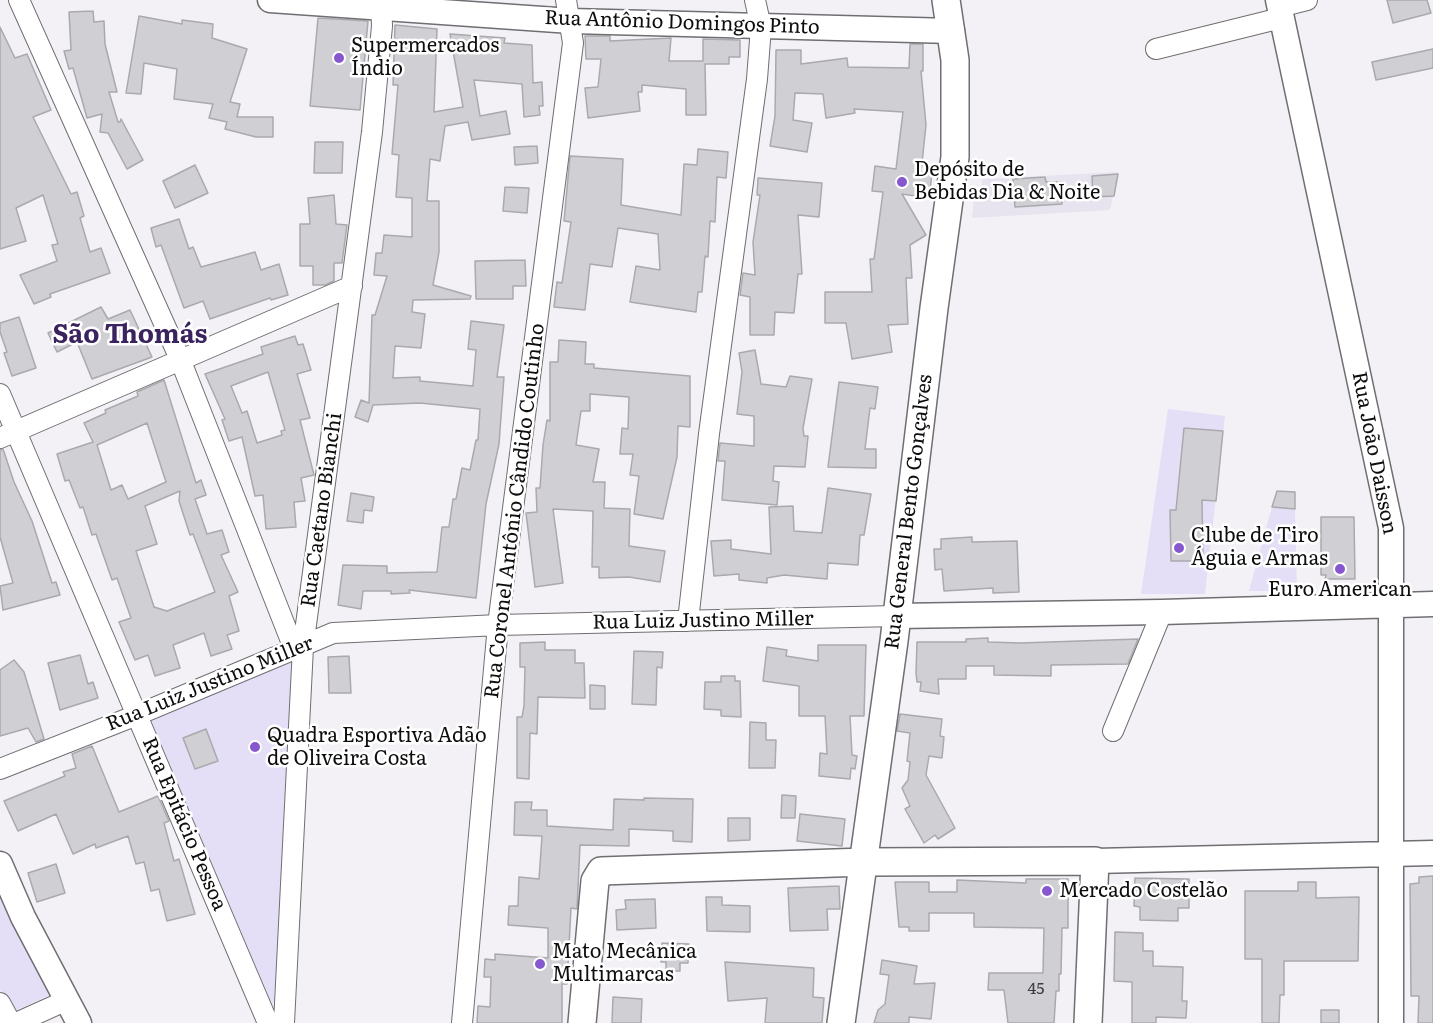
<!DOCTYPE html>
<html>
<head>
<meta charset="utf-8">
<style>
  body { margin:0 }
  canvas { display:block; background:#f3f1f6 }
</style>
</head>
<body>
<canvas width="1433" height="1023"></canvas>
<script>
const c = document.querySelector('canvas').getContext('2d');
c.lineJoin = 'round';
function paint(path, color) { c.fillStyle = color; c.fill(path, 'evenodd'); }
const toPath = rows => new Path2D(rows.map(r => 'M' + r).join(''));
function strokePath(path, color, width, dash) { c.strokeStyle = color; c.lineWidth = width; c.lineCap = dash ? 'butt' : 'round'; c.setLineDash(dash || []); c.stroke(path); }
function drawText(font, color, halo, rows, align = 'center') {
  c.font = font + ' Literata,serif'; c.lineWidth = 5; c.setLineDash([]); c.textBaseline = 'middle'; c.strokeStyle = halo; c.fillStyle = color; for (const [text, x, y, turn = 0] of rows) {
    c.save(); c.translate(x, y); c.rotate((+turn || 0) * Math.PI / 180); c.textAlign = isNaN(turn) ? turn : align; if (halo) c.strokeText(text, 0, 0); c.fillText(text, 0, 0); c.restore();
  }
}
paint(toPath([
  [1118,172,1110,210,972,218,974,200,981,198,982,179]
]), '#e7e3ef');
paint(toPath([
  [1168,409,1225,416,1205,594,1141,594],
  [1272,507,1295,509,1297,591,1249,591],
  [296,660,274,1001,272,1006,150,719],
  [0,886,52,994,12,1012,0,990]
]), '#e5def7');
const building = toPath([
  [1387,0,1427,0,1431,13,1393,23,1387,0],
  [93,11,94,22,104,21,105,44,117,92,109,92,118,122,120,122,121,119,143,160,127,169,108,133,100,132,102,114,87,118,73,68,69,69,64,51,71,50,69,12,93,11],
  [139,16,182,24,182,20,213,24,212,38,247,49,230,102,240,104,237,117,273,117,273,137,256,137,225,129,227,122,209,118,213,104,174,99,177,69,144,63,141,94,126,93,139,16],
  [318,18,368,21,360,110,310,106,318,18],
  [395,25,437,29,434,112,463,107,450,34,505,38,504,43,532,45,533,83,542,82,543,106,539,106,540,115,524,117,522,84,474,80,480,116,506,111,510,134,472,140,468,122,445,126,440,161,430,159,427,201,439,201,439,252,433,285,471,296,470,299,413,300,412,312,425,314,421,348,395,346,393,378,420,377,420,381,473,386,476,350,468,349,471,321,504,325,497,377,504,377,499,444,486,504,476,598,409,590,410,593,391,594,391,591,363,591,361,609,338,605,343,565,387,566,387,573,437,572,442,527,449,527,453,499,456,499,462,468,470,470,476,440,478,440,480,409,420,403,373,405,368,422,355,417,361,400,369,403,372,315,375,315,387,276,374,275,376,253,382,253,384,235,412,237,412,198,396,197,399,155,392,154,398,85,393,85,395,25],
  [0,27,15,58,27,54,51,110,33,117,71,194,77,192,84,216,80,218,90,252,101,248,110,273,50,294,51,297,34,304,20,275,57,261,52,245,58,244,43,195,16,208,26,241,0,249,0,27],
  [585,36,610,36,610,41,671,38,669,61,703,61,703,39,740,40,740,57,729,57,729,64,705,64,706,115,686,115,686,89,642,85,642,92,638,92,640,111,588,118,585,88,598,87,601,59,586,59,585,36],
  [910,44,923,44,923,71,921,71,926,125,921,172,932,173,929,198,902,194,926,235,910,245,912,278,906,278,908,324,888,325,892,352,852,359,846,323,825,323,825,292,872,292,870,259,874,259,883,192,872,191,875,166,896,169,903,112,854,109,855,113,826,118,823,94,795,93,793,120,812,123,807,152,770,146,775,116,776,50,801,50,801,64,847,58,848,67,909,68,910,44],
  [1433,49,1433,68,1376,80,1372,62,1433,49],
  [315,142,343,142,342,173,314,173,315,142],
  [537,146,538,163,515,165,514,147,537,146],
  [698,149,728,152,726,178,717,177,715,222,710,221,708,257,705,256,702,292,698,292,696,312,630,302,636,266,660,270,658,234,618,228,612,267,590,264,585,310,554,307,557,282,562,283,571,222,564,221,570,156,623,159,621,205,681,215,684,164,697,165,698,149],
  [195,165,208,193,175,208,163,181,195,165],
  [1118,174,1114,196,1093,197,1092,176,1118,174],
  [1045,177,1046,182,1061,182,1062,204,1015,207,1013,179,1045,177],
  [758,178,822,183,819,217,798,215,802,274,798,274,794,313,775,312,774,335,750,335,750,297,740,295,743,273,755,275,753,242,760,195,757,195,758,178],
  [505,187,529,188,527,213,503,211,505,187],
  [334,195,336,224,347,225,342,263,334,263,334,281,325,285,313,285,313,266,300,266,300,224,310,224,308,198,334,195],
  [179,219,189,249,193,247,201,267,255,252,261,270,279,264,288,295,271,300,270,298,210,319,203,301,184,308,161,245,156,247,151,228,179,219],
  [525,260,526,286,513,286,513,299,476,299,475,261,525,260],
  [101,307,108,319,130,310,152,357,92,379,77,342,57,352,48,333,101,307],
  [19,317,36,368,12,376,4,353,7,352,0,332,0,323,19,317],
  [295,336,298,345,303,344,311,370,297,374,310,418,300,420,314,475,301,478,305,501,294,502,296,527,266,529,263,495,255,496,242,437,229,441,222,420,225,419,205,374,263,354,261,347,295,336],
  [268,372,285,430,281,431,282,435,257,443,247,411,242,413,231,386,268,372],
  [559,340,586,342,585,364,594,364,594,368,690,376,690,427,678,426,677,457,663,519,634,514,639,476,630,475,633,454,620,454,622,428,628,429,629,397,590,394,590,411,581,411,576,445,599,449,593,482,605,482,604,508,630,509,629,546,665,551,660,582,629,577,599,578,599,567,592,567,593,511,553,509,563,583,535,587,526,513,537,512,536,488,540,488,543,445,547,420,550,421,550,362,558,362,559,340],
  [755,350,761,384,786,387,790,376,812,379,803,428,804,436,808,436,805,467,774,466,773,481,779,482,777,505,722,500,725,461,718,461,720,443,754,446,754,416,737,414,742,372,739,353,755,350],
  [164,380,196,483,201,480,206,495,195,499,207,534,222,530,229,552,221,555,238,592,229,596,239,631,227,635,232,649,211,656,204,633,173,645,180,668,155,676,148,655,135,660,119,622,131,618,117,578,112,580,96,534,92,535,83,507,80,508,69,480,65,481,57,454,93,442,84,423,106,413,105,410,138,396,137,392,164,380],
  [147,423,166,482,128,499,122,485,111,490,97,445,147,423],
  [180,491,179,501,190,535,193,534,215,592,167,611,154,607,136,551,157,544,145,506,180,491],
  [839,382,878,387,875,409,870,408,865,449,876,449,876,468,828,467,839,382],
  [1184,428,1223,431,1216,501,1202,500,1203,561,1171,561,1170,510,1176,510,1184,428],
  [3,449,14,482,32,521,52,583,56,582,60,595,3,610,0,586,13,583,0,537,0,450,3,449],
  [828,488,871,494,864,535,860,535,858,565,828,563,827,579,784,575,767,578,767,583,739,580,739,574,714,576,711,541,731,540,731,549,771,554,769,507,793,506,794,531,822,533,828,488],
  [1277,491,1295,492,1295,509,1272,507,1277,491],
  [351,493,374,497,372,511,364,510,363,523,347,521,351,493],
  [1321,517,1354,517,1355,579,1325,579,1326,575,1321,575,1321,517],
  [972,537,972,542,1017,541,1019,592,993,593,993,588,944,591,942,569,935,570,934,549,941,549,941,539,972,537],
  [988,638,988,642,1020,643,1138,639,1128,664,1051,665,1051,676,994,675,994,666,966,666,966,679,938,679,939,694,920,691,921,682,917,682,916,673,917,642,966,642,966,639,988,638],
  [545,642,545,650,575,650,575,663,584,663,585,698,538,697,537,734,530,733,529,779,517,778,517,717,522,717,524,706,525,667,520,667,520,643,545,642],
  [818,645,866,645,864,716,850,716,852,755,857,756,855,769,851,768,850,779,819,776,820,753,827,754,825,716,799,716,799,686,763,681,767,647,787,650,786,656,818,661,818,645],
  [634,651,663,652,662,668,657,667,656,705,632,704,634,651],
  [80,655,88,684,93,682,98,698,60,710,48,663,80,655],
  [349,656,351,693,329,693,328,657,349,656],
  [14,660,24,672,44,739,36,742,28,728,0,736,0,670,14,660],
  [721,676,735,676,735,681,740,681,741,717,721,716,721,710,704,709,705,682,721,682,721,676],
  [590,685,605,686,605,709,590,709,590,685],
  [900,714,942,719,940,736,944,737,942,758,929,756,926,775,955,828,938,839,935,835,924,843,905,809,910,806,902,788,908,780,910,762,907,761,910,733,897,731,900,714],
  [750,722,766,723,766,740,776,740,775,768,749,768,750,722],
  [206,729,218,761,195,769,183,738,206,729],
  [92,746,119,812,158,796,169,821,164,823,174,861,179,859,195,914,167,921,159,889,151,891,144,862,136,864,128,836,96,848,95,844,73,854,56,814,18,831,4,801,65,776,63,772,76,768,72,754,92,746],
  [782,795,796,796,795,818,781,818,782,795],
  [644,798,693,799,692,842,673,841,673,831,629,829,629,846,580,845,577,909,571,908,567,984,562,984,562,1023,477,1023,478,1006,490,1007,491,977,484,977,485,959,495,960,495,954,548,958,548,928,508,925,509,906,518,906,519,877,539,879,542,836,514,835,515,802,532,802,531,810,547,810,547,826,613,830,614,799,644,800,644,798],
  [800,814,845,819,842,846,797,841,800,814],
  [728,818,750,818,750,840,728,841,728,818],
  [56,864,65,893,37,902,28,873,56,864],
  [1433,876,1433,1023,1418,1023,1419,996,1411,996,1410,884,1419,883,1419,877,1433,876],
  [1135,878,1189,879,1189,908,1178,908,1178,921,1140,920,1140,907,1134,906,1135,878],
  [1026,879,1068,879,1068,928,1062,928,1061,974,1059,974,1059,991,1056,991,1054,1023,1008,1023,1004,990,988,990,989,973,1043,973,1044,928,974,927,974,913,929,913,929,931,909,931,909,927,899,927,895,882,929,882,929,892,957,892,957,880,1026,883,1026,879],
  [1298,882,1316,882,1316,898,1359,897,1358,961,1284,961,1284,995,1280,995,1279,1023,1262,1023,1262,959,1245,959,1245,891,1298,891,1298,882],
  [839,886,840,909,827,909,828,930,790,931,788,888,839,886],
  [706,897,722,897,722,905,750,906,750,932,707,931,706,897],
  [655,899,656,928,617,930,616,910,626,909,625,900,655,899],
  [1115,932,1143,933,1143,951,1153,951,1153,966,1183,967,1182,1001,1187,1001,1186,1018,1156,1017,1156,1023,1132,1023,1132,982,1114,981,1115,932],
  [662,943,689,944,688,963,680,963,680,971,666,971,666,962,661,962,662,943],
  [882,960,917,966,914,984,935,983,931,1019,909,1017,909,1023,874,1023,878,1010,885,1004,889,975,880,974,882,960],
  [725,962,814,968,813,997,824,998,822,1023,765,1023,767,998,728,1001,725,962],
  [613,997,642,999,641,1023,612,1023,613,997],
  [1321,1010,1339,1010,1339,1023,1321,1023,1321,1010]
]);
paint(building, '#d0cfd4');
strokePath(building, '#aaa9ad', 1.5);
const minor = toPath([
  [19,0,180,359,295,651],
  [1279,7,1307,0],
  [1156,49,1281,18],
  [0,394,268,1023],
  [0,438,352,286],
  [688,621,709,434,757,79,761,27,755,0],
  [1113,731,1162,612],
  [0,769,137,715,333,633,498,625,896,616],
  [0,1003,11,1023],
  [16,1023,65,1001],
  [284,1023,303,647,372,132,382,26,381,0],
  [462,1023,498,625,573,43,566,0]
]);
const tertiary = toPath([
  [270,0,571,21,952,31],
  [1278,0,1391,528,1391,1023],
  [896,616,1162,612,1433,604],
  [1095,861,1433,853],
  [0,864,23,917,79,1023]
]);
const secondary = toPath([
  [582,1023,595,881,601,871,864,862,1095,861,1088,1023],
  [841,1023,894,641,934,308,955,157,955,60,946,0]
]);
strokePath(minor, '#6f6e72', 22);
strokePath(tertiary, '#6f6e72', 27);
strokePath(secondary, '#6f6e72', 30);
strokePath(minor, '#fff', 20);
strokePath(tertiary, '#fff', 24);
strokePath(secondary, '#fff', 27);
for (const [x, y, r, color] of [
  [339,58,6,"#8757d0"],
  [902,182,6,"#8757d0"],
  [1179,548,6,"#8757d0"],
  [1340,569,6,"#8757d0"],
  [255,747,6,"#8757d0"],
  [1047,891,6,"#8757d0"],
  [540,964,6,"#8757d0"]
]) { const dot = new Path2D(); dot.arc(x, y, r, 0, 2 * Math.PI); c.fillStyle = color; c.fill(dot); strokePath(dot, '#fff', 2); }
drawText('16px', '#3e3e40', null, [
  ["45",1036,989]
]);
drawText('20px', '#0d0d0e', '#fff', [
  ["Rua Antônio Domingos Pinto",682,23,2],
  ["Rua João Daisson",1374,453,79],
  ["Rua Caetano Bianchi",322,510,-82],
  ["Rua Coronel Antônio Cândido Coutinho",515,511,-83],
  ["Rua General Bento Gonçalves",909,512,-83],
  ["Rua Luiz Justino Miller",703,621,-1],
  ["Rua Luiz Justino Miller",210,684,-22],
  ["Rua Epitácio Pessoa",184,824,67]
]);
drawText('20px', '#0d0d0e', '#fff', [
  ["Supermercados",351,46],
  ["Índio",351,69],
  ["Depósito de",914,170],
  ["Bebidas Dia & Noite",914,193],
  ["Clube de Tiro",1191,536],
  ["Águia e Armas",1191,559],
  ["Euro American",1340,590,"center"],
  ["Quadra Esportiva Adão",267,736],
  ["de Oliveira Costa",267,759],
  ["Mercado Costelão",1059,891],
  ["Mato Mecânica",552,952],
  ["Multimarcas",552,975]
], 'left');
drawText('bold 26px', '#3a235e', '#fff', [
  ["São Thomás",130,335]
]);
</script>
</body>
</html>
